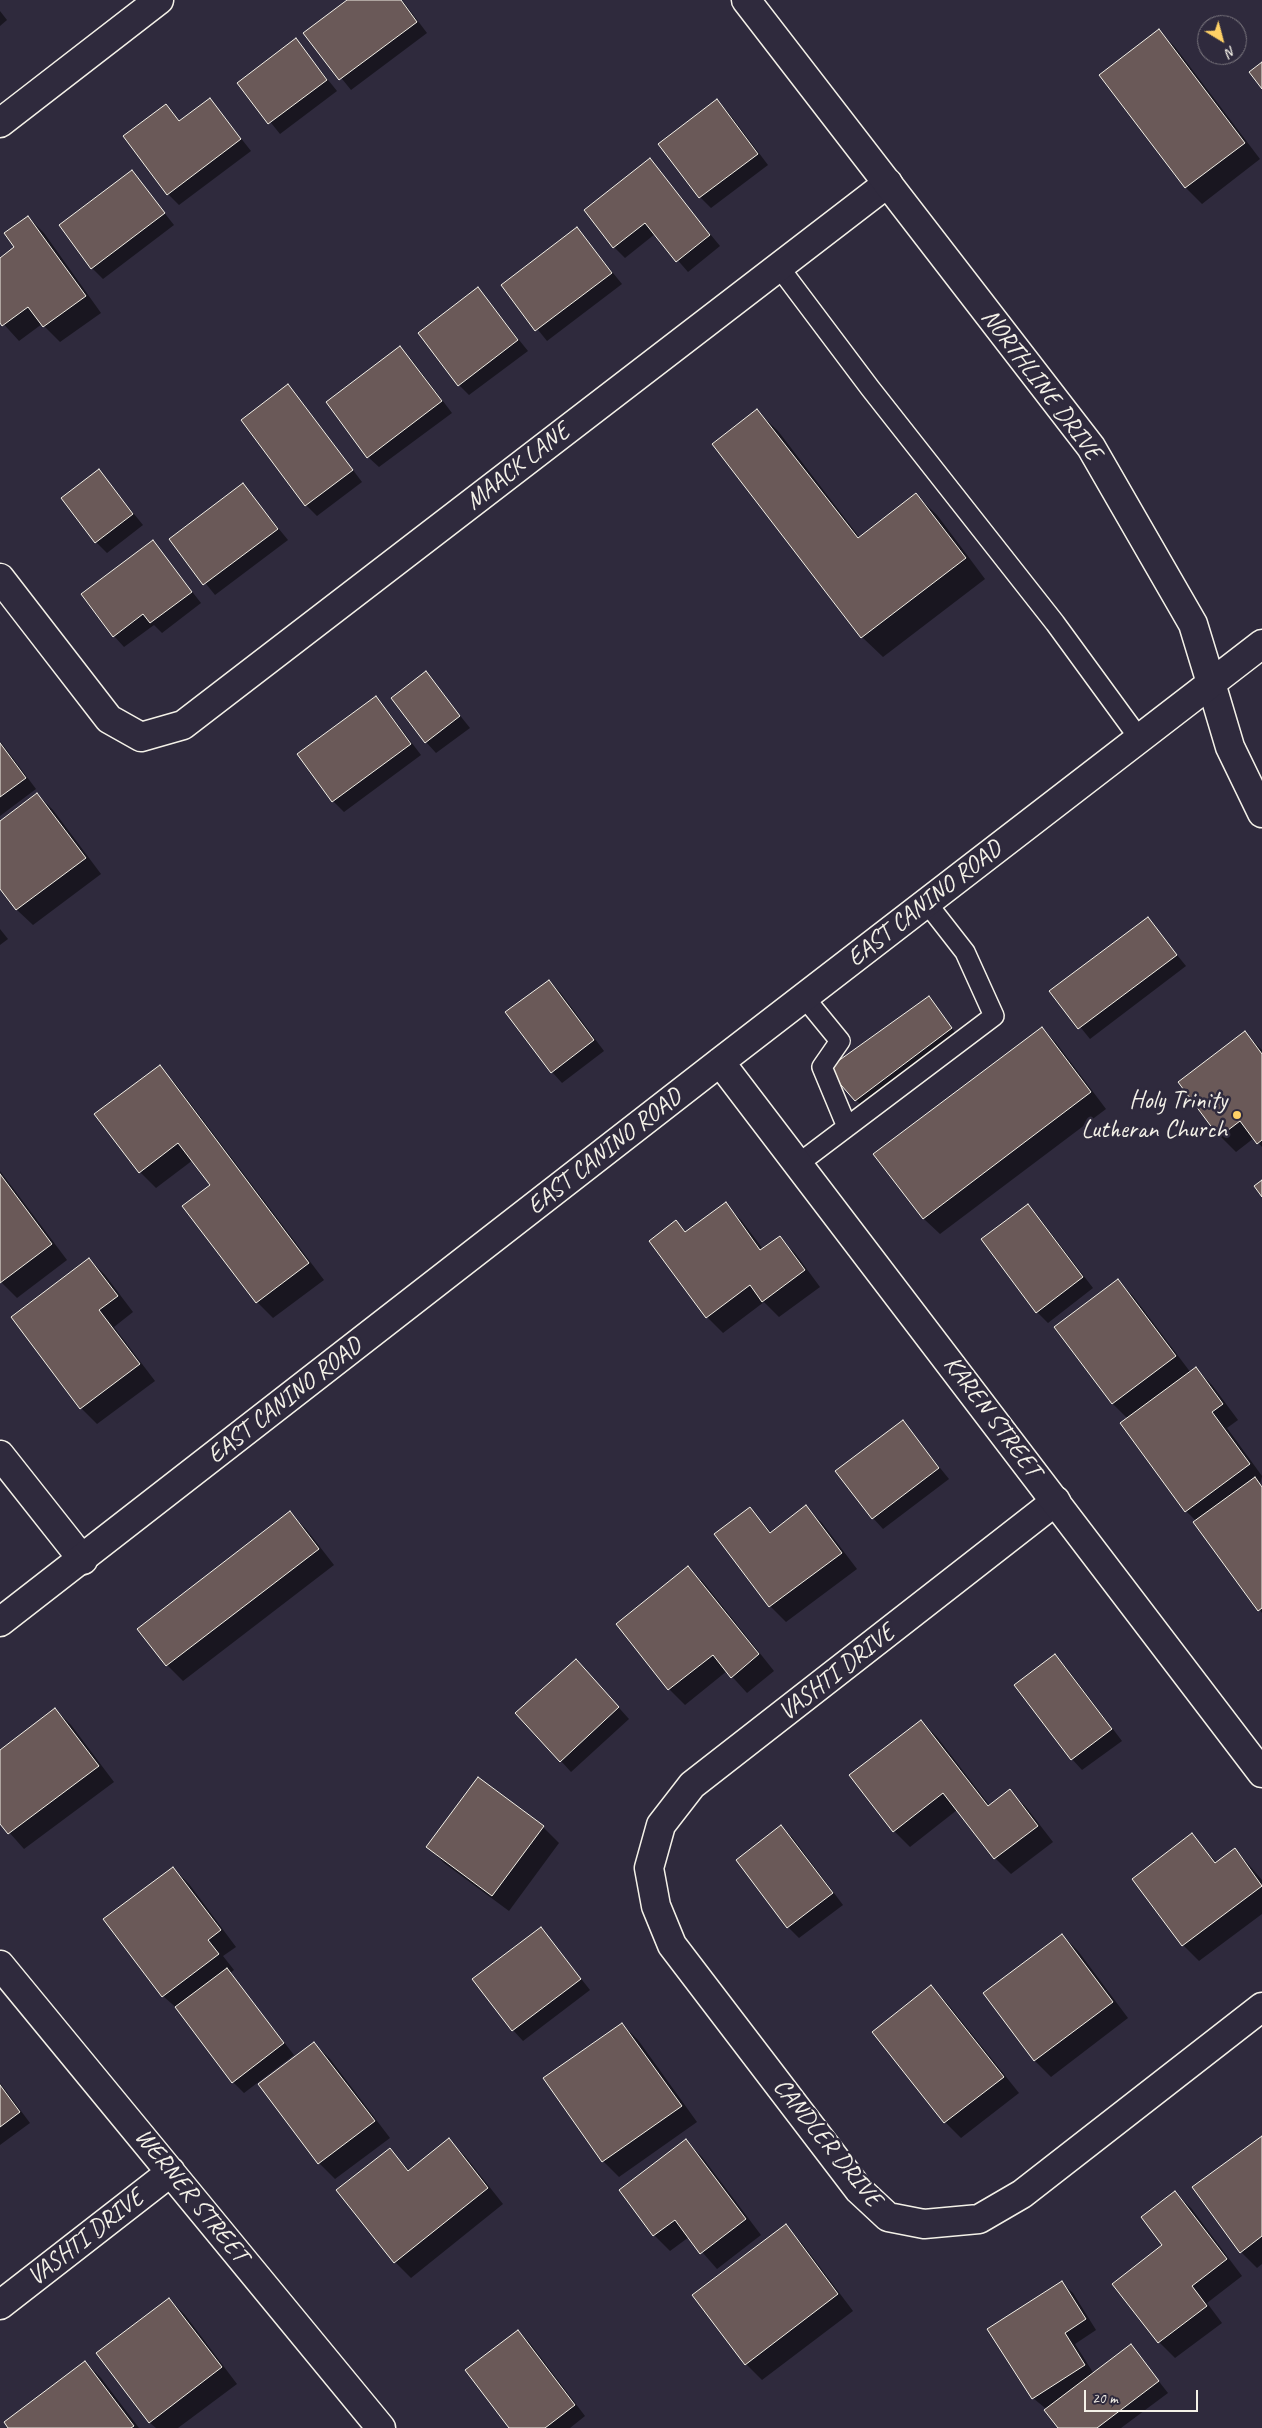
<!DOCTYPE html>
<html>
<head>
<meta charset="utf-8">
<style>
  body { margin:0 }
  #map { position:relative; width:1262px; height:2428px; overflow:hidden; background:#2f2a3d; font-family:Caveat,sans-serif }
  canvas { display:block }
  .north { position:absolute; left:1197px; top:15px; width:50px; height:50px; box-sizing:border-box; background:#2f2a3d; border:1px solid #7e7a81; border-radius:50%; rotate:143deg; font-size:14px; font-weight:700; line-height:20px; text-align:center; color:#f4f1e8 }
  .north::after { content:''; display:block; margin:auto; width:18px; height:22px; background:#ffd166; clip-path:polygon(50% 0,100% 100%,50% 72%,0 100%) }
  .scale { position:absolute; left:1084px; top:2390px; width:114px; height:22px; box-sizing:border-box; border:2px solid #f4f1e8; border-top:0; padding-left:6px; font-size:15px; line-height:18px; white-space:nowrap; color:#f4f1e8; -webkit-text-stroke:4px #2f2a3d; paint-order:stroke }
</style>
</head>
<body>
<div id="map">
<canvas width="1262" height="2428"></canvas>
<div class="north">N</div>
<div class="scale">20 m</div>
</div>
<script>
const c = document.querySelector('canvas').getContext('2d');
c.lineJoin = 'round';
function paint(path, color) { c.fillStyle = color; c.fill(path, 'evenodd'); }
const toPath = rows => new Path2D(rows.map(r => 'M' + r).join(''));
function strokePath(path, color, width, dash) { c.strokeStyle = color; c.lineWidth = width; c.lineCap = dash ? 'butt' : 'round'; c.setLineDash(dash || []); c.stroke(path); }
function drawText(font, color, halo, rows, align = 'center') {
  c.font = font + ' Caveat,sans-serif'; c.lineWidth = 5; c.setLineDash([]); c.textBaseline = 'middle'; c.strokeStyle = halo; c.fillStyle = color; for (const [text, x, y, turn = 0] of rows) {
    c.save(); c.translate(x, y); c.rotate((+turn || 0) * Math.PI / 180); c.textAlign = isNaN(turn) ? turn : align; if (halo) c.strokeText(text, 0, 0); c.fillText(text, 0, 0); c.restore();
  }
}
paint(toPath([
  [349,0,402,0,427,33,351,90,305,33],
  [0,11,7,20,0,26],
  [1159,31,1175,47,1260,159,1202,204,1186,188,1101,75],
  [296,40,337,91,280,134,239,83],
  [210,99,251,151,179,205,168,194,166,106,180,121],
  [717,101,728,112,768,165,711,208,700,197,660,144],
  [649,160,720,246,688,272,655,234,625,258,614,247],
  [132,172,174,225,103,279,92,268],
  [28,217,44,233,101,313,60,342,42,324,19,341,0,320,0,259,16,248],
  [577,229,622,284,547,341,502,285],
  [478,289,528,351,469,395,459,385],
  [400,348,411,359,452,413,379,467,368,457],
  [288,386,298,397,362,482,317,516,306,505,242,420],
  [757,411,778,431,860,538,916,495,937,515,985,579,883,657,862,637],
  [99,471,143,525,107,553,96,542],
  [243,485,288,540,215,595,170,539],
  [153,542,201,603,162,633,154,625,124,647,114,636],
  [426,673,470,728,436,753,426,742],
  [376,698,386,709,421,755,344,812,333,801],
  [0,741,36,789,0,816],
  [37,794,53,810,101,874,33,925,17,910,0,887,0,823],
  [1147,918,1186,966,1090,1039,1051,991],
  [0,929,8,939,0,945],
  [549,981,560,992,604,1051,562,1083,552,1072],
  [934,1003,956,1034,861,1105,856,1100],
  [1042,1028,1057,1044,1106,1109,940,1234,924,1219,875,1154],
  [1245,1033,1262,1050,1262,1147,1254,1138,1236,1152,1220,1136],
  [159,1067,175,1083,324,1280,273,1318,257,1302,184,1206,212,1185,193,1160,156,1188,140,1172],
  [0,1171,67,1260,17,1298,0,1281],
  [725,1204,741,1220,763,1249,779,1238,795,1253,820,1287,779,1317,764,1302,723,1333,707,1317,676,1222,687,1232],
  [1028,1205,1038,1216,1093,1288,1048,1323,1037,1312],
  [89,1259,105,1275,133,1312,114,1327,155,1381,97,1424,81,1408],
  [1117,1280,1133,1296,1191,1373,1196,1369,1212,1385,1238,1420,1227,1428,1262,1476,1260,1484,1262,1486,1262,1613,1196,1521,1186,1511,1122,1423,1128,1419,1113,1404,1055,1327],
  [903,1422,949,1479,883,1529,873,1518],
  [806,1507,822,1523,857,1569,786,1622,770,1606,716,1534,750,1509,772,1533],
  [290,1513,306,1529,334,1565,183,1681,167,1665,139,1629],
  [688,1567,704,1583,774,1671,747,1693,727,1671,685,1705,669,1689],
  [1055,1656,1066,1667,1122,1741,1082,1770,1072,1759],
  [586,1671,629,1719,571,1772,561,1761],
  [55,1709,71,1725,114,1782,24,1849,0,1822,0,1751],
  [921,1721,937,1737,990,1806,1010,1791,1026,1807,1053,1842,1011,1874,995,1858,957,1810,910,1847,894,1831,851,1776],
  [479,1779,543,1827,559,1843,509,1911,444,1863,428,1847],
  [781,1827,792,1837,843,1905,799,1938,788,1927],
  [1192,1835,1217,1863,1235,1849,1262,1880,1262,1914,1199,1961,1183,1945,1133,1879],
  [173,1868,189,1884,236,1947,223,1956,234,1970,230,1973,294,2055,244,2093,233,2082,180,2011,163,1996],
  [541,1928,590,1990,523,2041,513,2030],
  [1062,1935,1078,1951,1128,2018,1051,2077,1035,2061,985,1993],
  [931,1987,947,2003,1019,2093,961,2138,945,2122,874,2032],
  [622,2024,638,2040,697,2122,619,2177,603,2161],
  [314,2043,330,2059,390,2138,335,2179,319,2163],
  [0,2083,30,2123,0,2145],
  [1262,2137,1262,2264,1257,2268,1241,2252],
  [449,2140,465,2156,503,2204,411,2278,395,2262,390,2150,410,2171],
  [686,2141,702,2157,761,2235,717,2269,689,2237,670,2251,654,2235],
  [1175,2193,1191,2208,1242,2276,1207,2303,1222,2323,1175,2358,1159,2342,1164,2245],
  [785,2226,801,2242,853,2311,762,2380,746,2364],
  [1062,2283,1073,2293,1096,2330,1075,2344,1094,2374,1131,2346,1168,2393,1121,2428,1060,2428,1045,2408,1033,2398],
  [169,2299,185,2315,237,2384,178,2428,156,2428,149,2422],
  [518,2331,529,2342,585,2416,570,2428,510,2428],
  [85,2362,101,2378,139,2428,10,2428]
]), '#0007');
const building = toPath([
  [347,0,401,0,417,22,339,80,303,33,347,0],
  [1159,29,1245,143,1185,188,1099,75,1159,29],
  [296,38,327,80,268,124,237,83,296,38],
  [1262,62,1262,89,1249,72,1262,62],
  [210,98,241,139,167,195,123,136,166,104,179,121,210,98],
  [717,99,758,154,699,198,658,144,717,99],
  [650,158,710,235,676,262,645,223,613,248,584,210,650,158],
  [132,170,165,213,91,269,59,225,132,170],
  [28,216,86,296,43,327,28,307,2,326,0,323,0,258,14,247,4,233,28,216],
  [577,227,612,273,535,331,501,285,577,227],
  [478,287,518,340,458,386,418,333,478,287],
  [400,346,442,401,367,458,326,402,400,346],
  [288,384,353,470,305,506,241,420,288,384],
  [757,409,858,538,916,493,966,558,861,638,712,444,757,409],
  [99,469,133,514,95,543,61,498,99,469],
  [243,483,278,529,203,585,169,539,243,483],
  [153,540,192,592,150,623,143,614,113,637,81,594,153,540],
  [426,671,460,716,425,743,391,698,426,671],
  [376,696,411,744,332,802,297,754,376,696],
  [0,743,26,778,0,797,0,743],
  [37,793,86,858,16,910,0,889,0,821,37,793],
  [1148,917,1177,955,1078,1029,1049,991,1148,917],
  [549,980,594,1040,551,1073,505,1012,549,980],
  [929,996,952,1028,855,1101,827,1069,929,996],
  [1042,1027,1091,1092,923,1219,873,1154,1042,1027],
  [1245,1031,1262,1054,1262,1140,1257,1144,1240,1121,1219,1137,1178,1082,1245,1031],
  [160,1065,309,1263,256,1303,182,1206,210,1185,178,1143,139,1173,94,1114,160,1065],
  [0,1174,52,1244,0,1283,0,1174],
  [1262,1180,1262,1197,1254,1186,1262,1180],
  [726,1202,760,1250,780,1236,805,1270,762,1302,750,1285,706,1318,649,1241,676,1220,685,1232,726,1202],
  [1028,1204,1083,1277,1036,1313,981,1239,1028,1204],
  [89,1258,118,1296,99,1310,140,1364,80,1409,11,1317,89,1258],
  [1118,1279,1176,1356,1112,1404,1054,1327,1118,1279],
  [1196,1367,1223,1404,1212,1412,1250,1464,1185,1512,1120,1423,1196,1367],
  [903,1420,939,1468,872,1519,835,1471,903,1420],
  [1255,1477,1262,1487,1262,1608,1258,1611,1193,1522,1255,1477],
  [806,1505,842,1553,769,1607,714,1534,750,1507,770,1533,806,1505],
  [290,1511,319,1549,166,1666,137,1629,290,1511],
  [688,1566,759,1654,731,1678,713,1655,668,1690,616,1624,688,1566],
  [1055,1654,1112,1729,1071,1760,1014,1685,1055,1654],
  [576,1659,619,1707,560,1762,515,1713,576,1659],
  [55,1708,99,1766,8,1834,0,1824,0,1750,55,1708],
  [921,1720,988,1806,1010,1789,1038,1826,994,1859,943,1793,893,1832,849,1775,921,1720],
  [478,1777,544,1826,492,1896,426,1847,478,1777],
  [781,1825,833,1893,787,1928,736,1860,781,1825],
  [1192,1833,1215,1863,1235,1848,1262,1886,1182,1946,1132,1879,1192,1833],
  [173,1867,221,1930,208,1940,219,1954,162,1997,103,1919,173,1867],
  [541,1927,581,1979,512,2031,472,1979,541,1927],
  [1062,1934,1113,2002,1034,2061,983,1993,1062,1934],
  [227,1968,284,2043,232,2083,175,2007,227,1968],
  [931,1985,1004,2077,944,2123,872,2032,931,1985],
  [622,2023,682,2106,602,2162,543,2078,622,2023],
  [314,2042,375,2121,318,2164,258,2084,314,2042],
  [0,2085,20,2112,0,2127,0,2085],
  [1262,2136,1262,2236,1240,2253,1192,2187,1262,2136],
  [449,2138,488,2188,394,2263,336,2190,390,2148,408,2171,449,2138],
  [686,2139,746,2219,700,2254,675,2220,653,2236,619,2190,686,2139],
  [1175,2191,1227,2259,1192,2286,1207,2306,1158,2343,1112,2284,1162,2245,1141,2217,1175,2191],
  [786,2224,838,2294,745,2365,692,2295,786,2224],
  [1062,2281,1086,2319,1065,2333,1085,2365,1032,2399,987,2329,1062,2281],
  [169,2298,222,2367,149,2423,96,2353,169,2298],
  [518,2330,575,2405,545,2428,509,2428,465,2370,518,2330],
  [1131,2344,1159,2381,1097,2428,1058,2428,1044,2410,1131,2344],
  [85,2361,134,2426,131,2428,8,2428,4,2422,85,2361]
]);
paint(building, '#6a5958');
strokePath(building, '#f4f1e8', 1);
const service = toPath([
  [779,267,870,388,1055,623,1139,738],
  [804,997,840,1041,822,1067,847,1127],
  [798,1164,994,1016,965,952,926,902]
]);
const minor = toPath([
  [0,123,159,0],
  [0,578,109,719,141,737,183,725,888,183],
  [1211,683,1230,747,1262,813],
  [0,1455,83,1560],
  [1056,1501,692,1785,661,1825,649,1868,656,1906,672,1945,859,2190,888,2217,924,2224,979,2219,1022,2194,1262,2007],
  [0,1965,381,2428],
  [0,2305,171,2172]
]);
const tertiary = toPath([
  [746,0,1091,447,1193,624,1211,683],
  [720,1062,1262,1773],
  [0,1622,720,1062,1262,644]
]);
strokePath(service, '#f4f1e8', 22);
strokePath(minor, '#f4f1e8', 31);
strokePath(tertiary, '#f4f1e8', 31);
strokePath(service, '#2f2a3d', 19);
strokePath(minor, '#2f2a3d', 28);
strokePath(tertiary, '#2f2a3d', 28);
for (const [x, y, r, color] of [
  [1237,1115,5,"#ffd166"]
]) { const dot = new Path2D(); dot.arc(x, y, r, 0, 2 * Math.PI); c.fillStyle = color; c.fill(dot); strokePath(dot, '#2f2a3d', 2); }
drawText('25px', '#f4f1e8', '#2f2a3d', [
  ["NORTHLINE DRIVE",1041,385,53],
  ["MAACK LANE",518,467,-38],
  ["EAST CANINO ROAD",925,904,-38],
  ["EAST CANINO ROAD",605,1152,-38],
  ["EAST CANINO ROAD",285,1401,-38],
  ["KAREN STREET",992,1417,53],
  ["VASHTI DRIVE",837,1673,-38],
  ["CANDLER DRIVE",827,2143,51],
  ["WERNER STREET",191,2196,51],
  ["VASHTI DRIVE",86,2238,-38]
]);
drawText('25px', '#f4f1e8', '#2f2a3d', [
  ["Holy Trinity",1227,1101],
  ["Lutheran Church",1227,1130]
], 'right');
</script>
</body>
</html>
